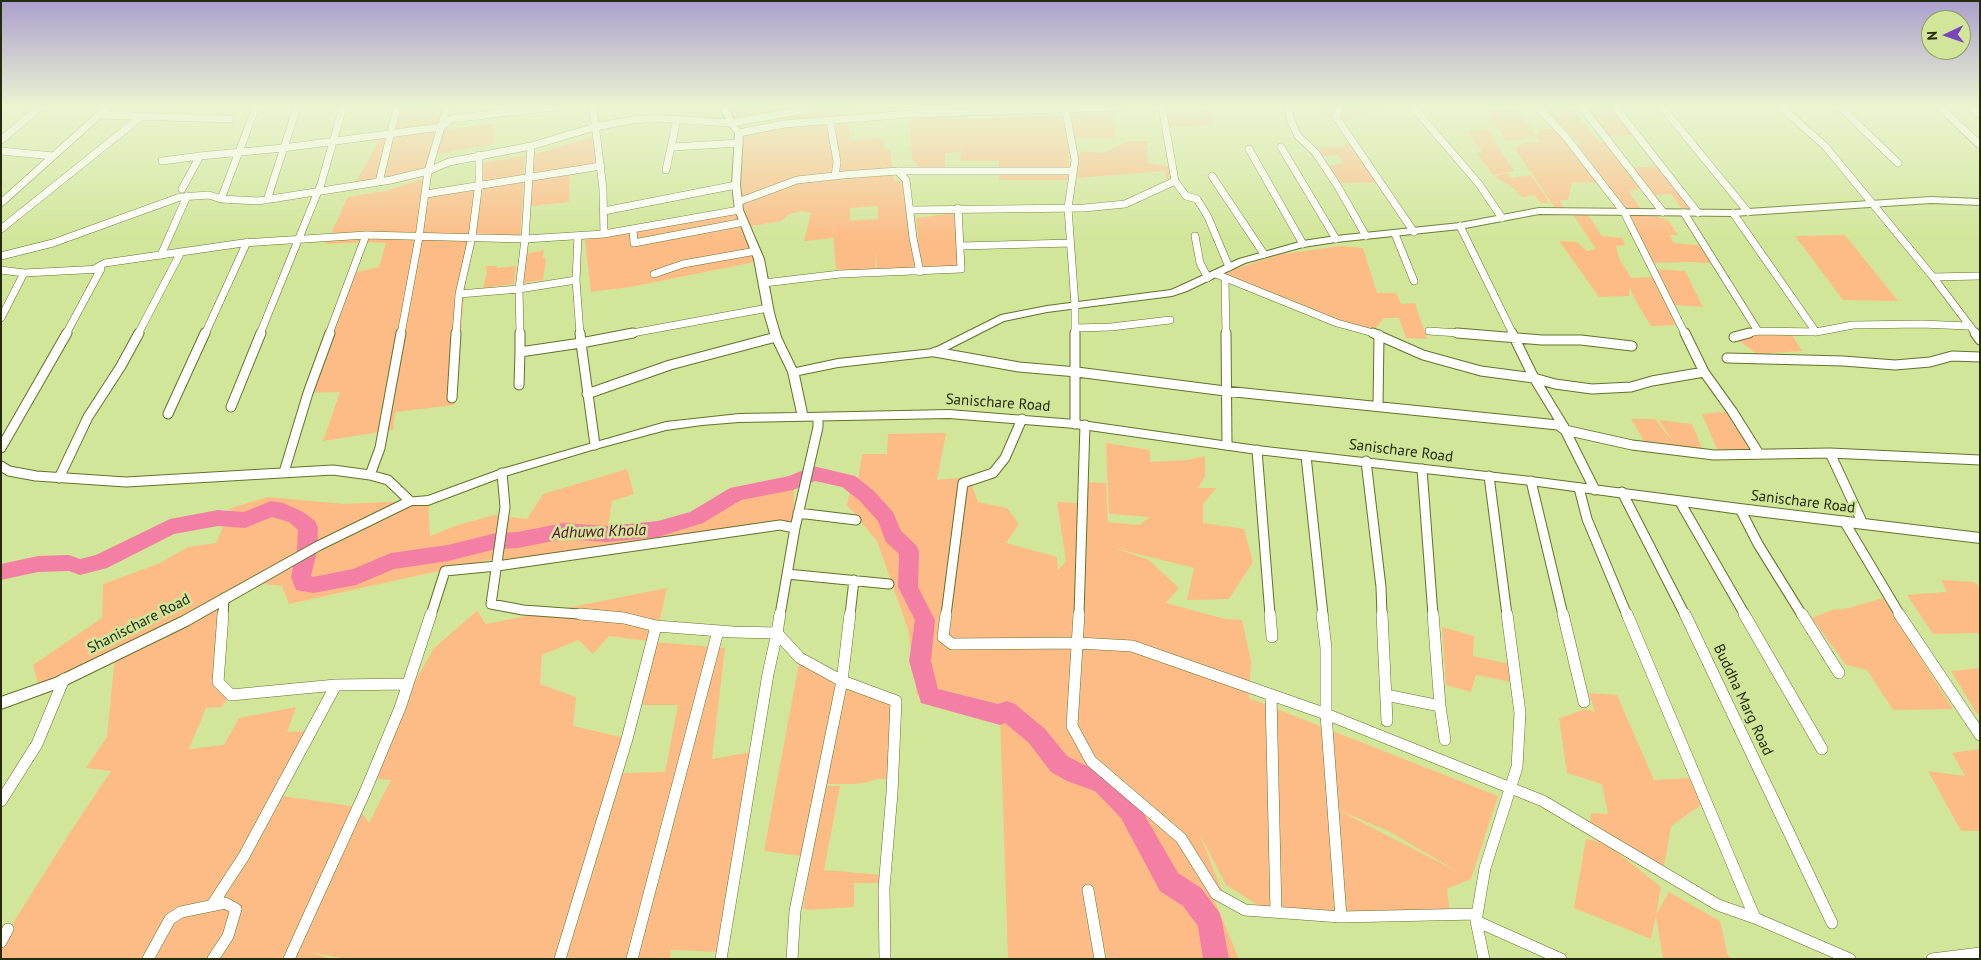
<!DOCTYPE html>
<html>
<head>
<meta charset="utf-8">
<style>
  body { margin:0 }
  #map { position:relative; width:1981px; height:960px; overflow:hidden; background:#d2e69a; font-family:"PT Sans",sans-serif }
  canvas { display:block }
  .frame { position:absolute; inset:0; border:2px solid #252c0d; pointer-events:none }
  .north { position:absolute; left:1921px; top:10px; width:50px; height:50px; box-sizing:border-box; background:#d2e69a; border:1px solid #8d9c62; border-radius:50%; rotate:267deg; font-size:14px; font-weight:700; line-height:20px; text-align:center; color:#252c0d }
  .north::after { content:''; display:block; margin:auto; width:18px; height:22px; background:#7a44bc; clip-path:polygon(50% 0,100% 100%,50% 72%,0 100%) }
</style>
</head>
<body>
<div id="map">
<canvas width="1981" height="960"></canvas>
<div class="frame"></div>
<div class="north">N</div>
</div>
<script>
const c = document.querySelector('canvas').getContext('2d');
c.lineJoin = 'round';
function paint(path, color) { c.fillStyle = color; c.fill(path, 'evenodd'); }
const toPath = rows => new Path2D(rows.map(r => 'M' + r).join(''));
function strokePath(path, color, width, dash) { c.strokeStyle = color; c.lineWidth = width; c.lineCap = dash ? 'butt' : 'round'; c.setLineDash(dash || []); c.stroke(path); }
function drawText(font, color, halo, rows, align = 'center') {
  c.font = font + ' "PT Sans",sans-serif'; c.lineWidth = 5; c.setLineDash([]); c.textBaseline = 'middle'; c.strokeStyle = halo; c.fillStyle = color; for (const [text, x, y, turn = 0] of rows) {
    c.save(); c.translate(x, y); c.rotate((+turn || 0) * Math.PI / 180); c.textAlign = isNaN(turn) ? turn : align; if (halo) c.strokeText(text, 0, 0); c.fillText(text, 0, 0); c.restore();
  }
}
paint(toPath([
  [397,107,447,107,443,130,495,123,493,144,434,154,428,171,351,191],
  [724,107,865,107,850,109,833,120,848,120,850,140,883,138,886,150,890,149,894,181,905,180,918,270,877,271,876,251,875,272,836,269,832,221,833,238,804,241,811,213,801,211,789,214,781,221,746,227,736,185,739,133,806,122,800,119,731,123],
  [878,206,878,219,847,221,850,220,850,208],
  [1066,107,1113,107,1116,138,1072,138,1067,120,1070,180,999,180,999,161,960,161,963,135,960,152,945,153,945,167,921,168,912,160,910,114,964,119,1067,115],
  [1323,107,1386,107,1356,115,1342,124,1329,117,1321,108],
  [1544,107,1570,107,1600,143,1609,142,1629,168,1660,166,1693,208,1682,209,1671,194,1650,195,1641,188,1629,192,1643,212,1668,220,1678,235,1670,235,1673,243,1705,246,1717,264,1692,262,1653,263,1601,183,1572,182,1568,200,1560,200,1564,208,1555,208,1515,149,1523,143,1540,142,1538,137,1506,141,1487,110,1516,109,1537,136,1539,129,1559,129,1572,145,1586,144,1580,144],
  [1582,107,1611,107,1632,135,1604,136],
  [1210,110,1215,125,1168,127,1165,111],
  [1489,128,1502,153,1514,171,1493,175,1476,153,1482,152,1467,131],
  [596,136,601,166,533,174,535,154],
  [1128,141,1147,141,1148,163,1172,167,1175,181,1168,183,1164,171,1077,178,1075,160,1082,151,1103,153],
  [1348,142,1378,182,1339,183,1330,166,1344,163,1338,155,1322,157,1319,152,1322,147,1342,147],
  [525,156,524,175,479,182,482,163],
  [570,173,569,202,531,206,531,180],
  [1507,173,1512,178,1531,175,1550,203,1541,203,1534,195,1522,197,1515,189,1494,176],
  [428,177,426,194,524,180,520,236,475,233,469,244,454,405,395,412,393,430,323,441,340,392,308,393,352,273,379,267,386,243,366,242,326,244,348,197,386,191],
  [739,210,755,262,630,287,591,292,585,240],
  [955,213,958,224,957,269,921,270,916,218],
  [1573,215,1588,215,1602,236,1622,238,1625,245,1616,246,1619,258,1631,278,1652,277,1670,305,1675,325,1651,326,1638,305,1630,288,1629,296,1599,297,1559,241,1577,242,1587,251,1596,249],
  [1845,235,1898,301,1843,300,1795,236],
  [1341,246,1363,248,1377,293,1396,293,1401,304,1415,303,1427,339,1406,338,1399,318,1384,318,1375,329,1350,324,1224,275,1228,271,1282,254],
  [544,250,543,257,546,259,543,280,523,283,526,254],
  [485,266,497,266,497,268,516,266,514,284,483,288,487,271],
  [1656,269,1685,271,1703,307,1673,305],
  [1759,332,1791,333,1802,351,1757,354,1734,337],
  [1732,411,1759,454,1717,449,1702,414],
  [1631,419,1655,419,1673,442,1659,420,1692,424,1704,453,1648,447],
  [946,433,937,480,969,477,978,502,1007,508,1019,524,1006,543,1057,557,1058,570,1066,561,1057,502,1078,503,1086,482,1106,483,1108,522,1139,525,1150,517,1109,514,1106,443,1150,450,1150,462,1188,460,1205,456,1205,477,1198,488,1216,488,1203,504,1203,523,1244,529,1253,562,1229,599,1187,600,1194,568,1114,548,1149,560,1179,588,1166,603,1225,619,1242,620,1251,661,1249,698,1498,796,1471,879,1447,889,1450,914,1270,913,1226,885,1199,833,1224,895,1215,901,1239,959,1008,959,1000,715,917,695,908,629,877,541,847,505,852,479,858,480,862,454,887,454,888,434],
  [1334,808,1390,832,1460,873],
  [627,469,634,494,612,501,607,534,658,529,761,488,793,483,795,528,780,525,497,566,497,558,289,604,282,586,258,583,224,598,218,682,231,695,221,707,206,708,189,749,224,745,239,718,296,707,287,732,311,731,282,796,358,807,369,823,391,780,377,779,400,708,434,648,477,611,486,624,667,588,655,642,725,648,712,759,757,751,722,952,671,950,670,959,346,959,308,952,334,959,1,959,1,942,69,834,111,771,86,768,107,737,115,655,38,684,33,665,102,618,103,584,160,563,188,547,216,543,231,508,268,497,344,504,428,500,430,536,455,526,494,515,527,519,543,494],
  [609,636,655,642,638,705,678,705,665,772,619,773,629,739,573,726,576,697,540,684,542,655,578,640,593,654],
  [1941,580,1975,582,1980,589,1980,636,1977,633,1933,634,1907,595,1947,592],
  [1883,598,1953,709,1893,710,1867,670,1846,665,1812,618,1832,610,1849,608],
  [1442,627,1474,636,1473,656,1514,665,1511,682,1476,675,1471,692,1446,685],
  [800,658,837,686,801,856,764,851],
  [1980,668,1980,714,1977,714,1951,671],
  [845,687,896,701,889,779,876,779,868,782,855,784,825,784],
  [1589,693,1617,695,1654,780,1690,778,1701,805,1671,826,1662,879,1613,849,1661,887,1656,915,1669,892,1720,921,1728,956,1735,959,1663,959,1656,916,1651,939,1574,908,1586,839,1602,842,1589,833,1591,813,1608,814,1602,784,1567,773,1559,718,1586,709,1595,712],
  [1980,749,1980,831,1961,831,1928,771,1965,776,1952,753],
  [824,786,840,786,824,870,882,875,879,883,854,883,854,907,807,910,803,908]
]), '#fdbc85');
paint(toPath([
  [813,466,855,476,873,490,893,512,901,531,916,545,919,551,918,587,935,620,931,661,938,689,998,704,1007,701,1015,704,1045,729,1067,756,1082,764,1111,775,1137,802,1178,873,1201,888,1219,912,1222,921,1229,959,1203,959,1198,926,1183,906,1160,891,1121,818,1095,791,1067,781,1051,772,1029,743,1005,723,1000,725,921,703,909,661,915,620,898,587,899,554,886,542,878,521,859,500,842,487,815,481,793,490,741,500,703,523,658,537,607,542,563,539,518,548,496,549,448,561,394,569,356,585,313,593,296,590,291,577,297,551,298,530,289,522,272,517,245,528,218,526,174,534,107,568,80,575,69,571,38,572,1,580,1,564,38,556,69,555,80,559,96,555,170,519,218,510,244,512,271,501,283,503,303,512,315,521,318,527,317,551,311,576,313,577,353,569,391,553,448,545,496,533,518,532,563,523,607,526,658,521,690,512,730,488,789,476,813,466]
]), '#f37fa5');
const minorFar2 = toPath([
  [593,107,603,189,604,234],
  [1065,107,1075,160,1068,208,1075,305,1075,334],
  [1288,107,1291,121,1298,136,1315,152,1337,185,1366,236],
  [1340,107,1336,117,1414,232],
  [1413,107,1479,184,1502,218],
  [1538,107,1566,137,1624,212,1685,334],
  [1582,107,1663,212],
  [1615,107,1698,213],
  [1662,107,1748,212],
  [1781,107,1825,146,1933,277,1976,334],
  [1840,107,1898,163],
  [1940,107,1980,145],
  [1971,107,1980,115],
  [98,115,230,119],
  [830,122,837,162,835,176],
  [739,133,784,124,910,114,1117,107],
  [1,140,40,107],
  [673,147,739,143],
  [1281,147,1336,239],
  [1249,149,1303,244],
  [1,151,53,156],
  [200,156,283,148,441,127,451,119,553,107],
  [162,161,200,156,182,189],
  [666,170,677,119],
  [898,171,906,180,913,238,920,272],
  [1212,176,1264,254],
  [1175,181,1186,196,1197,199,1208,217,1229,267],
  [379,182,397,107],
  [426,194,601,166],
  [221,199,256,107],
  [267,200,297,107],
  [738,202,797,180,843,175,898,171,1073,171],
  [1,203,108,107],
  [910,210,1084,208,1125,204,1175,181,1162,107],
  [604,211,736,185],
  [1684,213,1758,331],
  [1733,213,1816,332],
  [1460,226,1513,334],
  [1,229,142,116],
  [633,229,634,243,744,222],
  [1395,234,1414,281],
  [1195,236,1200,263,1208,278],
  [961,246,1070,243],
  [161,255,187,196],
  [1,256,53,243,180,197,209,195,221,199,258,201,391,180,428,171,449,162,531,146,595,127,632,120,655,118,731,123,805,110],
  [96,268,105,263,243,243,366,235,525,239,604,234,739,210],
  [1,270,24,273,101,269,66,334],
  [654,274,683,264,756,251],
  [1216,274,1337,323,1377,334],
  [1933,277,1980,276],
  [1225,279,1226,334],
  [576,280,580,334],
  [576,280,578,236],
  [764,283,840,274,961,269,958,208],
  [459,294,519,289,525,239,531,146],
  [1,318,24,273],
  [1076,328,1111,327,1170,320],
  [1429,331,1473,334],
  [138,334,181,252],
  [205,334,247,242],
  [260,334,321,184,343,107],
  [329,334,366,235],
  [401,334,419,237,428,171,447,107],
  [456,334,459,294,472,237,479,182,479,155],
  [520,334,519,289,576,280],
  [627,334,768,308],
  [1744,334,1758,331,1816,332,1853,325,1922,324,1968,326]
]);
const minorFar1 = toPath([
  [520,333,520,352,581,343,580,333],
  [1075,333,1075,424],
  [1226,333,1227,445],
  [1373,333,1423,355,1481,371,1534,378,1555,384,1592,389,1631,387,1652,381,1704,372],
  [1457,333,1542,340,1581,340,1632,346],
  [1512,333,1534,378,1564,427],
  [1685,333,1704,372,1732,411,1759,454],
  [1975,333,1980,340],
  [1734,337,1749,333],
  [935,352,1019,367,1077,372,1225,391,1558,425,1565,430],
  [1727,358,1843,361,1895,365,1930,362,1952,356,1980,357],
  [519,385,520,352],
  [587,394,670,365,776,337],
  [452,398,456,333],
  [1378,406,1379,335],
  [231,407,261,333],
  [168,414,205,333],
  [595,445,581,343,633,333],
  [1,448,67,333],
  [1257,450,1270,615],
  [1830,453,1863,524],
  [1306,456,1323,615],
  [1366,461,1381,587,1382,615],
  [1,466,9,471,36,476,126,482,333,470,370,475,388,480,410,501],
  [1422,469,1433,615],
  [284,472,308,393,330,333],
  [502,473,505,507,491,604,523,610,593,615],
  [370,475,380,448,401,333],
  [1489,476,1507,615],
  [59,478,88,417,121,366,139,333],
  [1531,481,1563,615],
  [1579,488,1587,519,1627,615],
  [1595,490,1565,430,1632,445,1714,455,1830,453,1980,460],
  [1622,492,1685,615],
  [1680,502,1745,615],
  [1740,509,1758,544,1802,615],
  [798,513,856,520],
  [1844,521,1900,615],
  [787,574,889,584],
  [223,615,224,598],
  [431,615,445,571,497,566,780,525,795,528],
  [780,615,795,528,818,427,818,418],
  [850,615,854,580],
  [946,615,963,483,993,473,1005,458,1022,419],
  [1079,615,1085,425]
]);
const minor = toPath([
  [223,614,218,682,231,695,336,685,408,684],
  [580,614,624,618,656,626,733,632,777,633,780,614],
  [946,614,943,637,952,644,1078,643,1132,646,1326,714,1543,801,1718,905,1755,918,1850,959],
  [1079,614,1072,726,1091,761,1181,838,1216,894,1245,910,1341,917,1477,914],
  [1270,614,1272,637],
  [1322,614,1326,648,1326,714,1341,917],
  [1382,614,1387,721],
  [1433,614,1440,706,1445,740],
  [1563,614,1584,702],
  [1627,614,1755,918],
  [1685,614,1832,923],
  [1744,614,1822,749],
  [1802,614,1839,673],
  [1899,614,1980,735],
  [777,633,800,658,842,681,896,701,892,793,884,888,885,959],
  [1271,695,1276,912],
  [1386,695,1440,706],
  [1,801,37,744,64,679],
  [1088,890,1100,959],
  [212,905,244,856,336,685],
  [1476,921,1561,959],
  [1,942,8,929],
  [148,959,170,919,181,912,225,903,236,909,228,936,213,959],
  [289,959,365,792,400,708,431,614],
  [560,959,627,739,656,626],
  [632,959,718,631],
  [721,959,768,674,777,633],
  [792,959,795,911,842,681,850,614],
  [1484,959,1476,921,1485,868,1517,767,1520,713,1507,614],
  [1932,959,1980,953]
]);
const tertiary = toPath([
  [720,107,728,107,735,122,743,133,740,185,743,210,764,259,774,313,781,337,796,368,838,359,933,349,1001,315,1047,306,1171,290,1239,259,1303,241,1336,236,1460,223,1539,208,1733,210,1931,197,1980,199,1980,205,1931,203,1733,216,1539,214,1460,229,1336,242,1303,247,1245,263,1187,291,1172,296,1047,312,1004,321,935,356,838,367,799,375,807,413,949,410,1075,420,1257,446,1531,477,1740,504,1980,533,1980,543,1740,514,1531,485,1257,454,1075,428,949,418,739,422,702,425,666,430,595,449,505,476,428,505,412,505,322,549,189,625,64,686,1,709,1,697,55,678,181,617,314,543,406,498,428,496,502,469,666,422,739,414,797,413,788,372,771,337,764,313,754,259,735,210,732,185,735,133,727,123,720,107]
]);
strokePath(minorFar2, '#627329', 8);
strokePath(minorFar1, '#627329', 11);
strokePath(minor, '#627329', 12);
strokePath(tertiary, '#627329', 2);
strokePath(minorFar2, '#fff', 7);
strokePath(minorFar1, '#fff', 9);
strokePath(minor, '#fff', 11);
paint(tertiary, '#fff');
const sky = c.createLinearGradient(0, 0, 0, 241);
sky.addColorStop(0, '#ac9fcd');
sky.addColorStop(0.44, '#ebf4d2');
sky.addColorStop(1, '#ebf4d200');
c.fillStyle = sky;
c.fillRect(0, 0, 1981, 241);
drawText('15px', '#252c0d', '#d2e69a', [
  ["Sanischare Road",998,403,4],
  ["Sanischare Road",1401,451,7],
  ["Sanischare Road",1803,502,7],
  ["Shanischare Road",139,624,-27],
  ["Buddha Marg Road",1743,700,65]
]);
drawText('italic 16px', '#540b2a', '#d2e69a', [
  ["Adhuwa Khola",599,532,-2]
]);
</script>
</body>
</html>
